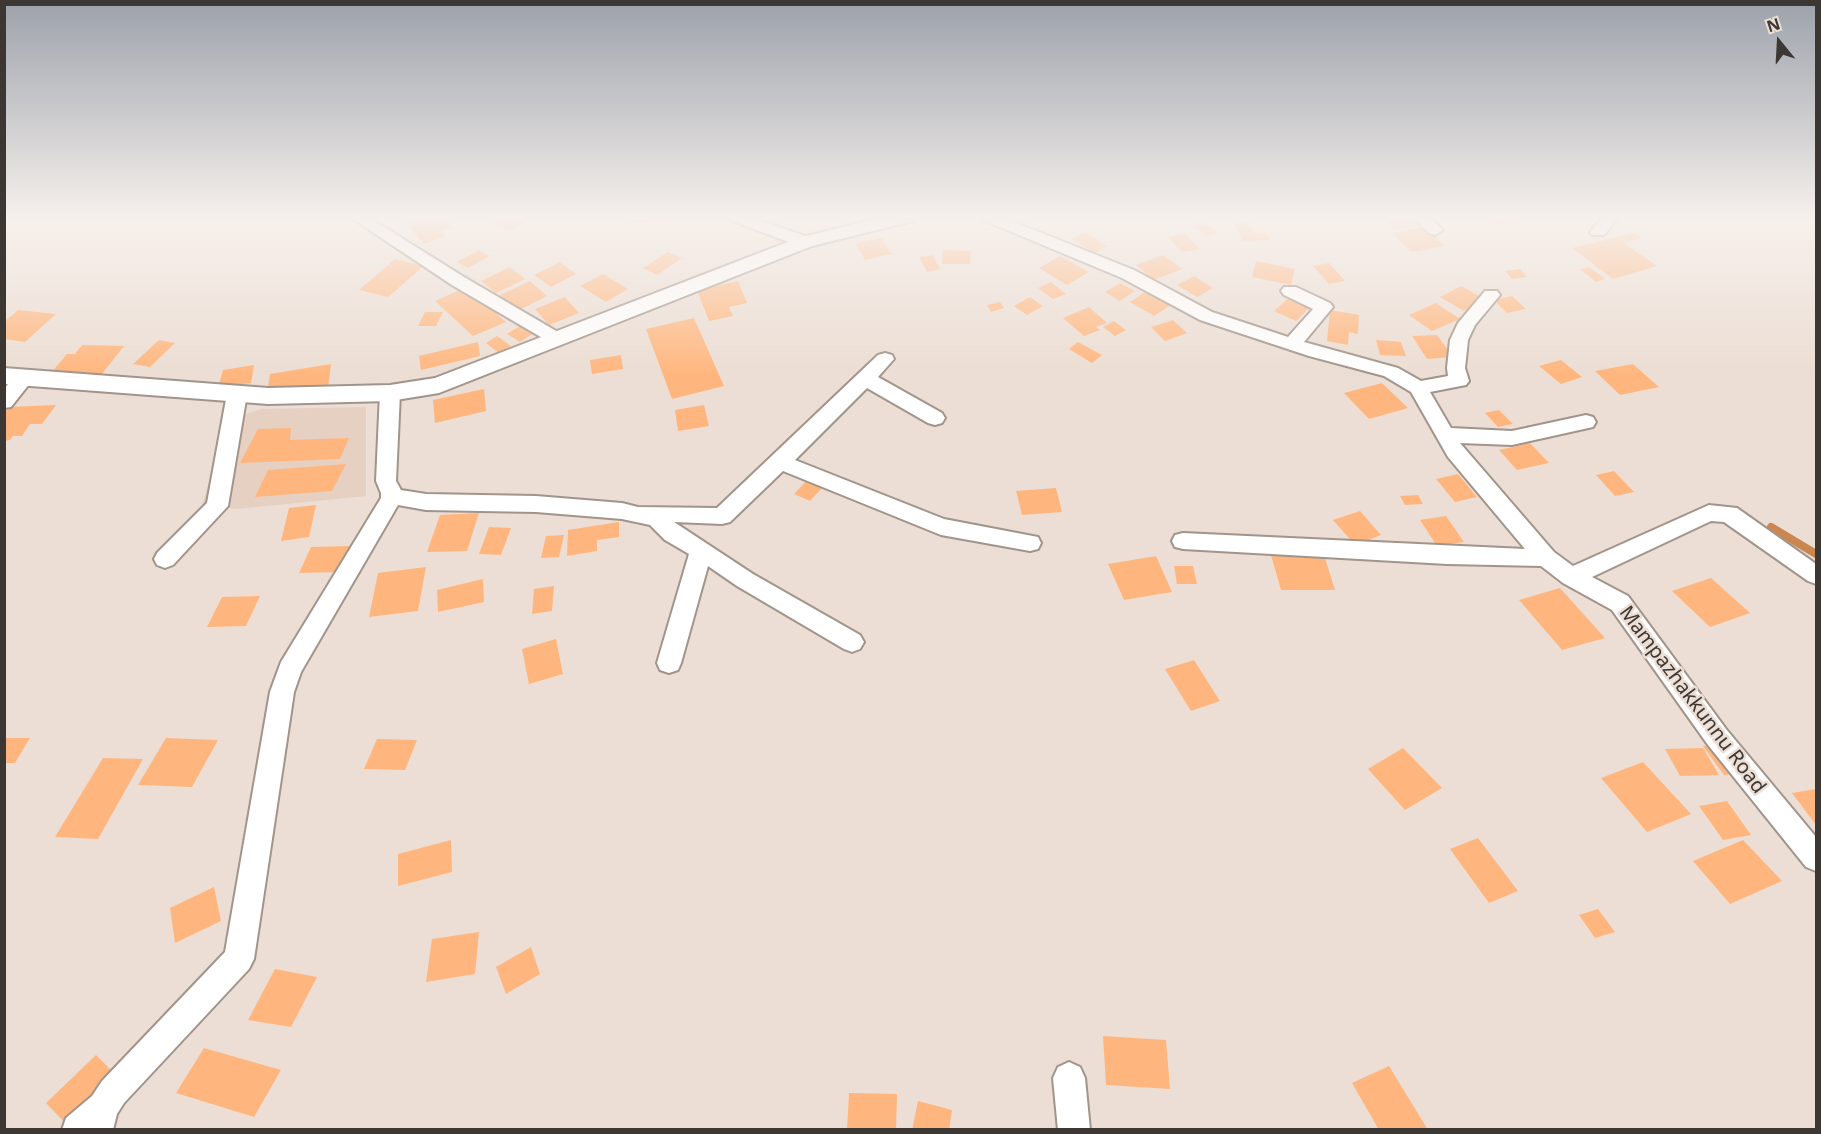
<!DOCTYPE html>
<html>
<head>
<meta charset="utf-8">
<style>
  body { margin:0 }
  #map { position:relative; width:1821px; height:1134px; overflow:hidden; background:#ecded4; font-family:"Noto Sans",sans-serif }
  canvas { display:block }
  .frame { position:absolute; inset:0; border:6px solid #3c3733; pointer-events:none }
  .north { position:absolute; left:1749px; top:12px; width:60px; height:60px; -webkit-text-stroke:4px #ecded4; paint-order:stroke; rotate:342deg; font-size:16px; font-weight:700; line-height:24px; text-align:center; color:#3c3733 }
  .north::after { content:''; display:block; margin:auto; width:21px; height:27px; background:#3c3733; clip-path:polygon(50% 0,100% 100%,50% 72%,0 100%) }
</style>
</head>
<body>
<div id="map">
<canvas width="1821" height="1134"></canvas>
<div class="frame"></div>
<div class="north">N</div>
</div>
<script>
const c = document.querySelector('canvas').getContext('2d');
c.lineJoin = 'round';
function paint(path, color) { c.fillStyle = color; c.fill(path, 'evenodd'); }
const toPath = rows => new Path2D(rows.map(r => 'M' + r).join(''));
function strokePath(path, color, width, dash) { c.strokeStyle = color; c.lineWidth = width; c.lineCap = dash ? 'butt' : 'round'; c.setLineDash(dash || []); c.stroke(path); }
function drawText(font, color, halo, rows, align = 'center') {
  c.font = font + ' "Noto Sans",sans-serif'; c.lineWidth = 5; c.setLineDash([]); c.textBaseline = 'middle'; c.strokeStyle = halo; c.fillStyle = color; for (const [text, x, y, turn = 0] of rows) {
    c.save(); c.translate(x, y); c.rotate((+turn || 0) * Math.PI / 180); c.textAlign = isNaN(turn) ? turn : align; if (halo) c.strokeText(text, 0, 0); c.fillText(text, 0, 0); c.restore();
  }
}
paint(toPath([
  [366,407,366,496,237,509,202,505,217,455,246,414,261,409]
]), '#e5d0c1');
strokePath(toPath([
  [1771,527,1816,554]
]), '#cb864f', 8);
paint(toPath([
  [401,217,443,217,452,227,441,231,445,236,424,244],
  [490,217,525,217,530,219,510,231,485,220],
  [627,217,694,217,693,220,626,223],
  [1384,217,1412,217,1421,226,1394,229],
  [1482,217,1529,217,1533,219,1494,226],
  [1204,222,1217,233,1206,236,1193,225],
  [1248,223,1254,233,1265,232,1270,240,1243,241,1234,224],
  [1425,227,1445,246,1411,252,1392,233],
  [1085,232,1107,246,1094,253,1072,239],
  [1185,233,1200,249,1182,252,1168,237],
  [1633,233,1641,238,1624,243,1657,266,1613,279,1572,248],
  [881,238,892,254,865,260,855,243],
  [479,250,490,256,468,268,457,262],
  [943,250,971,251,970,264,942,264],
  [668,252,682,258,657,275,643,268],
  [933,255,940,269,927,272,919,257],
  [1163,255,1182,269,1154,280,1136,265],
  [1060,256,1089,272,1067,285,1039,268],
  [395,259,424,266,388,297,359,290],
  [1256,261,1295,269,1291,285,1252,277],
  [560,262,576,274,551,287,534,275],
  [1329,263,1345,281,1329,284,1313,266],
  [510,267,525,279,496,293,481,281],
  [1589,267,1605,279,1596,282,1580,269],
  [1520,269,1527,277,1512,279,1505,271],
  [603,274,628,289,606,302,580,286],
  [1194,276,1213,288,1197,297,1177,285],
  [530,281,547,296,517,311,500,295],
  [738,281,747,303,729,307,733,316,709,321,697,290],
  [1051,282,1066,294,1053,299,1038,288],
  [1120,283,1135,291,1120,301,1105,292],
  [1461,286,1485,299,1464,311,1440,297],
  [467,287,506,322,473,336,435,301],
  [1146,291,1171,305,1154,316,1130,302],
  [1292,295,1313,304,1296,321,1274,311],
  [1512,296,1526,309,1507,313,1494,300],
  [565,297,579,313,549,325,535,309],
  [1030,297,1043,306,1027,315,1014,306],
  [1000,302,1004,308,991,312,987,305],
  [1436,303,1460,319,1432,331,1409,315],
  [1089,307,1107,323,1096,327,1100,330,1084,336,1063,318],
  [18,310,56,314,25,342,4,339,4,322],
  [1330,310,1359,315,1358,334,1349,332,1348,345,1327,341],
  [425,312,443,312,436,326,418,326],
  [694,318,724,386,672,399,646,329],
  [1173,320,1187,333,1165,341,1151,327],
  [1114,321,1126,330,1115,336,1103,327],
  [520,326,534,333,520,342,507,334],
  [1437,335,1453,357,1427,359,1412,336],
  [497,336,511,346,499,353,486,343],
  [159,340,175,343,150,367,133,364],
  [1376,340,1401,342,1406,356,1380,355],
  [478,342,480,356,421,370,419,356],
  [1078,342,1102,355,1092,363,1069,349],
  [82,345,124,346,102,374,51,373,67,354,75,354],
  [621,355,623,369,592,374,590,360],
  [1561,360,1582,377,1561,384,1539,366],
  [331,364,328,389,267,393,270,374],
  [1633,364,1659,387,1620,395,1595,371],
  [254,365,251,383,218,388,223,370],
  [1382,383,1408,408,1369,419,1344,393],
  [484,389,486,411,435,423,433,400],
  [56,405,42,424,30,424,22,436,13,436,10,440,4,441,4,413,9,407],
  [704,405,709,426,678,431,675,410],
  [1499,410,1513,424,1498,427,1485,413],
  [291,428,290,440,349,438,340,459,240,463,258,429],
  [1530,443,1549,463,1517,470,1499,450],
  [346,464,332,491,255,497,268,470],
  [1614,471,1634,492,1615,496,1596,475],
  [1458,474,1477,497,1455,502,1436,479],
  [808,479,824,486,810,501,794,494],
  [1056,488,1062,512,1022,515,1016,491],
  [1418,495,1423,504,1405,505,1400,496],
  [316,505,309,537,281,541,289,508],
  [1360,511,1381,535,1355,545,1333,520],
  [479,513,467,551,427,552,440,515],
  [1446,516,1464,542,1437,546,1420,520],
  [619,522,619,537,597,540,597,551,567,556,568,530],
  [489,527,511,528,501,555,479,554],
  [564,535,559,557,541,558,546,536],
  [350,546,339,572,299,573,311,547],
  [1271,555,1324,555,1335,590,1281,590],
  [1156,556,1172,592,1124,600,1108,564],
  [1174,566,1193,566,1197,584,1177,584],
  [426,567,418,611,369,617,378,573],
  [1711,578,1750,613,1710,627,1672,591],
  [483,579,484,602,438,612,437,590],
  [554,586,552,611,532,614,534,589],
  [1560,588,1605,638,1562,650,1519,600],
  [260,596,246,626,207,627,222,597],
  [556,639,563,674,529,684,522,649],
  [1194,660,1220,701,1191,711,1165,669],
  [4,738,30,738,15,763,4,763],
  [166,738,218,740,192,787,138,785],
  [377,739,417,740,405,770,364,769],
  [1722,744,1742,773,1724,775,1703,746],
  [1403,748,1442,788,1405,810,1368,769],
  [1703,748,1719,775,1680,776,1665,749],
  [103,758,143,759,98,839,55,837],
  [1643,762,1691,814,1647,832,1601,778],
  [1816,789,1816,825,1792,793],
  [1727,801,1751,835,1723,840,1699,806],
  [1478,838,1518,891,1489,903,1450,849],
  [451,840,452,872,398,886,398,854],
  [1743,840,1782,881,1730,904,1693,861],
  [214,887,221,921,175,943,170,908],
  [1598,909,1615,932,1595,938,1579,915],
  [479,932,475,974,426,982,432,939],
  [531,947,540,974,506,994,496,967],
  [275,969,317,977,291,1027,248,1020],
  [1103,1036,1166,1040,1170,1089,1106,1085],
  [204,1048,281,1070,254,1117,176,1093],
  [96,1055,116,1075,66,1124,46,1103],
  [1389,1066,1428,1130,1379,1130,1352,1083],
  [849,1093,897,1094,896,1130,847,1130],
  [918,1101,952,1110,949,1130,912,1130]
]), '#ffb67e');
const minor = toPath([
  [350,217,368,217,464,277,563,335,566,339,563,343,557,345,551,343,452,285,350,217],
  [728,217,750,217,811,238,813,242,805,247,799,246,730,220,728,217],
  [981,217,1002,217,1134,270,1212,312,1288,337,1313,309,1284,295,1281,291,1284,287,1296,287,1330,303,1333,307,1304,342,1398,368,1421,381,1448,376,1447,368,1450,340,1458,323,1485,291,1497,291,1500,295,1475,325,1468,340,1465,368,1469,381,1466,385,1430,392,1451,428,1512,431,1586,415,1593,417,1596,422,1593,427,1512,445,1460,443,1554,552,1573,566,1709,505,1737,508,1816,564,1816,584,1808,581,1724,522,1711,521,1592,577,1628,596,1726,729,1816,837,1816,871,1806,867,1708,745,1612,610,1563,583,1541,566,1447,564,1183,549,1175,547,1172,541,1175,535,1183,533,1525,549,1448,457,1411,392,1384,376,1309,356,1200,320,1122,278,983,220,981,217],
  [1412,217,1429,217,1443,230,1435,235,1429,233,1412,217],
  [1603,217,1619,217,1604,235,1592,235,1590,232,1603,217],
  [885,353,892,355,894,359,878,377,942,413,945,418,942,423,935,425,928,423,867,388,795,460,944,519,1038,537,1041,543,1038,549,1030,551,941,535,783,471,730,522,722,524,674,522,753,574,860,635,864,642,860,649,852,652,844,649,737,586,708,566,681,663,678,670,669,673,660,670,657,663,689,554,665,540,650,525,622,519,536,512,426,510,398,505,301,672,294,692,254,959,249,969,124,1103,117,1114,113,1130,62,1130,66,1118,92,1096,102,1081,225,952,270,692,281,662,381,498,381,493,376,481,380,393,383,388,390,387,397,388,400,393,396,481,401,490,426,494,536,496,622,503,638,507,717,508,878,355,885,353],
  [24,372,31,374,34,378,11,407,4,408,4,389,17,374,24,372],
  [237,388,244,389,247,394,228,506,173,565,165,568,157,565,154,559,157,553,207,503,227,394,230,389,237,388],
  [1069,1062,1080,1067,1085,1078,1090,1130,1058,1130,1053,1078,1058,1067,1069,1062]
]);
const tertiary = toPath([
  [883,217,916,217,913,221,812,246,439,393,390,401,268,404,4,384,4,368,268,388,390,385,435,378,798,238,883,217]
]);
strokePath(minor, '#a1948a', 4);
strokePath(tertiary, '#a1948a', 4);
paint(minor, '#fff');
paint(tertiary, '#fff');
const sky = c.createLinearGradient(0, 0, 0, 375);
sky.addColorStop(0, '#9ca2ab');
sky.addColorStop(0.58, '#f6f0ec');
sky.addColorStop(1, '#f6f0ec00');
c.fillStyle = sky;
c.fillRect(0, 0, 1821, 375);
drawText('20px', '#3c3733', '#ecded4', [
  ["Mampazhakkunnu Road",1692,700,53]
]);
</script>
</body>
</html>
